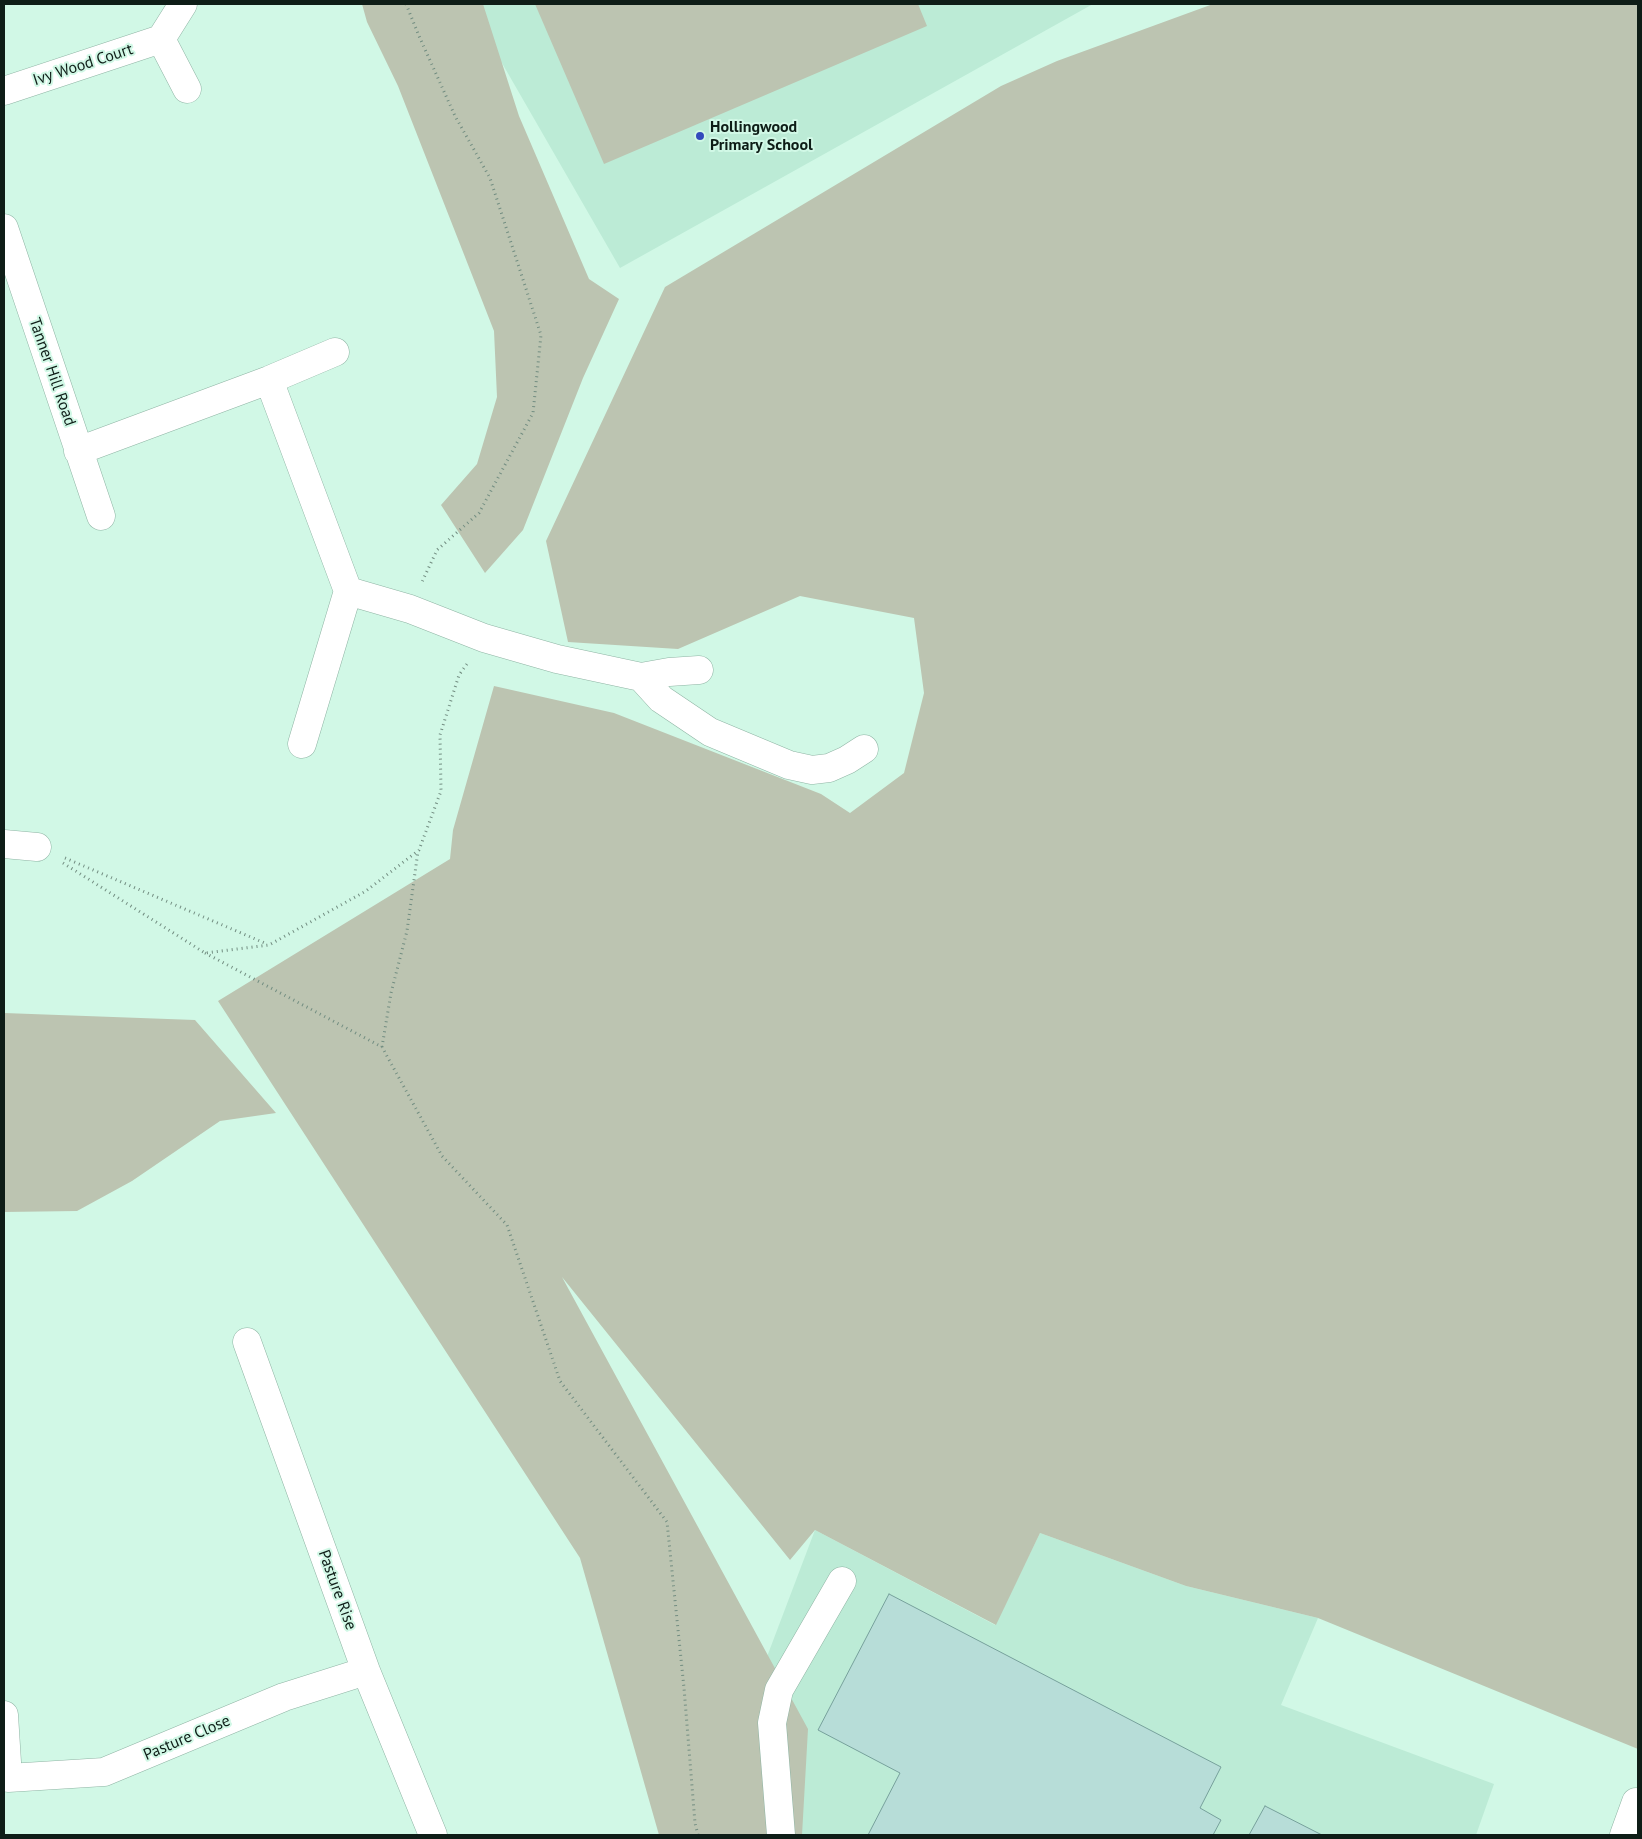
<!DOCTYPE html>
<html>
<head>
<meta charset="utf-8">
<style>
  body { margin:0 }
  #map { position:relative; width:1642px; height:1839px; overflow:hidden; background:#d1f8e6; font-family:"PT Sans",sans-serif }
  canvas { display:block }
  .frame { position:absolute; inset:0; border:5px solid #0e1d17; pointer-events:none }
</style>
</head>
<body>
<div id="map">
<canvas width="1642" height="1839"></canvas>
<div class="frame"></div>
</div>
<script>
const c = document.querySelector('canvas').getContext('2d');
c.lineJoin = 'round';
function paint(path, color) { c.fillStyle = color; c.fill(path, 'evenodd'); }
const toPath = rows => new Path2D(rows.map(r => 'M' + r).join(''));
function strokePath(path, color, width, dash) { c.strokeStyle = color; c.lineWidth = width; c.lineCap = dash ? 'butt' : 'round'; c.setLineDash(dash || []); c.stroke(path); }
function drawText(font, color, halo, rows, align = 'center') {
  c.font = font + ' "PT Sans",sans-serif'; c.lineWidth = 4; c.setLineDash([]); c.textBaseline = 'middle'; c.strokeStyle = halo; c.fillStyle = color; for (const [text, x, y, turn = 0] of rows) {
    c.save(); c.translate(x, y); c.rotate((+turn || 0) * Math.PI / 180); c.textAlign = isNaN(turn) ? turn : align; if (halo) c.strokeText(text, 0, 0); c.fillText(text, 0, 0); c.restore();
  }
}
paint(toPath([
  [468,4,1093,4,620,268],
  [815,1530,995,1625,1040,1533,1186,1586,1318,1618,1281,1705,1494,1784,1476,1835,740,1835,732,1749]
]), '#bcebd6');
paint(toPath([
  [362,4,483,4,519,116,589,279,619,299,583,378,523,530,485,573,441,505,477,464,497,397,494,331,398,86,367,22],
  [535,4,918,4,927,26,604,164],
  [1213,4,1638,4,1638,1749,1318,1618,1186,1586,1040,1533,996,1625,815,1530,790,1560,562,1277,808,1729,802,1835,659,1835,580,1558,218,1001,450,859,453,830,494,686,614,713,821,794,850,813,904,773,924,693,914,618,800,596,678,649,568,642,546,541,665,287,1001,86,1057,61],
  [4,1013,195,1020,276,1113,220,1121,132,1181,77,1211,4,1212]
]), '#bcc4b1');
const building = toPath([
  [889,1594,1221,1767,1200,1808,1221,1820,1213,1835,868,1835,900,1773,818,1730,889,1594],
  [1265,1806,1322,1835,1249,1835,1265,1806]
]);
paint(building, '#b7ddd8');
strokePath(building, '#77a19c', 1);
const minor = toPath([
  [183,4,161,39,187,89],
  [4,91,161,39],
  [4,228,101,516],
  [269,380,348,591,302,744],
  [78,451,269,380,335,352],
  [348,591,410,609,484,638,557,659,641,677,669,672,699,670],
  [641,677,661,699,710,732,789,765,812,770,829,768,847,760,864,749],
  [4,844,37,847],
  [247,1342,366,1671,433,1835],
  [4,1715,8,1778],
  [4,1777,8,1778,104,1772,284,1697,366,1671],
  [781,1835,772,1723,779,1690,842,1581],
  [1624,1835,1636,1802]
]);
strokePath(minor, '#8fb4a4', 29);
strokePath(toPath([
  [406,4,419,36,455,116,490,178,541,335,533,413,479,513,437,550,422,582],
  [65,858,267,944],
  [63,863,205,953,269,945,366,891,419,850,441,791,440,735,459,675,467,664],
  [205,953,382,1047,442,1156,507,1225,560,1381,667,1522,684,1688,695,1823,698,1835],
  [382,1047,391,993,407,931,418,851]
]), '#728d81', 3, [1, 4]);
strokePath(minor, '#fff', 28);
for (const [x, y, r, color] of [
  [700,136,5,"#334abc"]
]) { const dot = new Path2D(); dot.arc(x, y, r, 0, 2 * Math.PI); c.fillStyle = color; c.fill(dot); strokePath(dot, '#d1f8e6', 2); }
drawText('16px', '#0e1d17', '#d1f8e6', [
  ["Ivy Wood Court",83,65,-18],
  ["Tanner Hill Road",52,372,71],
  ["Pasture Rise",337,1590,70],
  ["Pasture Close",187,1738,-23]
]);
drawText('bold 16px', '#0e1d17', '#d1f8e6', [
  ["Hollingwood",710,127],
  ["Primary School",710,145]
], 'left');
</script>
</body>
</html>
